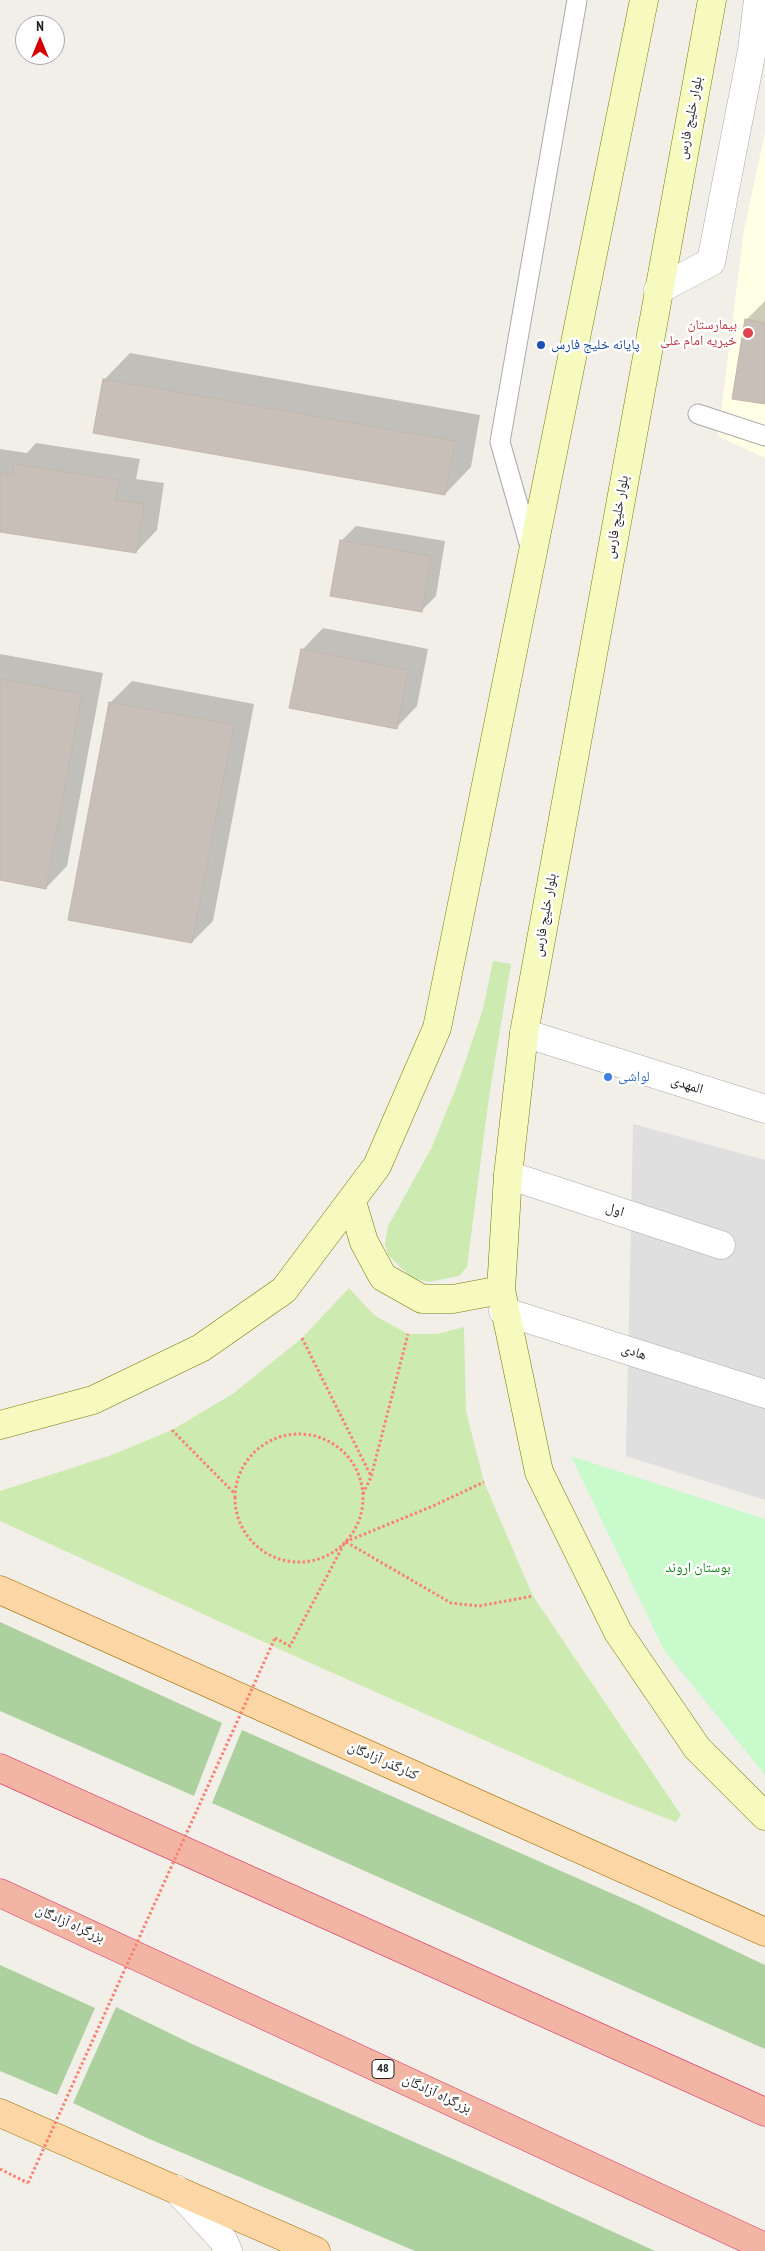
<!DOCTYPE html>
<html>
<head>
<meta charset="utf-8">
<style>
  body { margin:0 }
  #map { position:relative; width:765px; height:2251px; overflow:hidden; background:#f2efe9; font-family:"PT Sans Narrow",sans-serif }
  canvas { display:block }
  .north { position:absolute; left:15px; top:15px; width:50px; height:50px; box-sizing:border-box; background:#fff; border:1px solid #a7a7a7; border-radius:50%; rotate:0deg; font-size:14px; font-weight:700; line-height:20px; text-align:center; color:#222 }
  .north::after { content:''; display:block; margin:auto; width:18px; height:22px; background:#d40000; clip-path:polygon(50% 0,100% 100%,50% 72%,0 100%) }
</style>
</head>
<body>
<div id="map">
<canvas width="765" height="2251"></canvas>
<div class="north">N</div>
</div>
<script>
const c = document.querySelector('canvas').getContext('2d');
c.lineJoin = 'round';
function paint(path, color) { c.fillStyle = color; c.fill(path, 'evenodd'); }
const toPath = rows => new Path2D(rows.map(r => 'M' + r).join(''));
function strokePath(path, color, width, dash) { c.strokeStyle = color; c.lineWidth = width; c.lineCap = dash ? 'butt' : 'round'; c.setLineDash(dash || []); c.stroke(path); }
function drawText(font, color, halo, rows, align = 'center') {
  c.font = font + ' "PT Sans Narrow","Noto Naskh Arabic",sans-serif'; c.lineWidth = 5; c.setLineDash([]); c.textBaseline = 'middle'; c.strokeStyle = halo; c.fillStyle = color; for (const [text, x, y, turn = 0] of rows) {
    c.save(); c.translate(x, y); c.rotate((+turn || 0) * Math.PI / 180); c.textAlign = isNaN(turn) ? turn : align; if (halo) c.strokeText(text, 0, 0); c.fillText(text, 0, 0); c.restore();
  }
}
paint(toPath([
  [633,1124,765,1160,765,1500,626,1456]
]), '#e0dfdf');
paint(toPath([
  [765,133,765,458,718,436,744,230]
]), '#ffffe5');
paint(toPath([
  [493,961,511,964,489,1097,467,1267,459,1276,429,1282,412,1278,388,1255,385,1244,388,1226,431,1149,458,1083,483,1009],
  [349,1288,374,1315,408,1334,437,1334,464,1327,466,1411,484,1482,533,1596,681,1815,676,1822,617,1799,299,1658,0,1521,0,1491,109,1456,172,1430,234,1393,302,1338]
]), '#cdebb0');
paint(toPath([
  [0,1622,222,1723,194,1796,0,1711],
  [242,1730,638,1905,765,1965,765,2049,212,1803],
  [0,1965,95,2008,57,2095,0,2071],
  [116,2007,192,2044,480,2171,655,2251,415,2251,147,2138,73,2103]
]), '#add19e');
paint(toPath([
  [571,1456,765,1519,765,1775,664,1650]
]), '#c8facc');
paint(toPath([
  [765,301,765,403,746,320],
  [130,353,480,415,471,467,445,494,104,380],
  [36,443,140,459,136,479,164,483,157,530,136,552,0,531,0,449,27,453],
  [356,526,445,541,436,596,421,611,341,541],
  [323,628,428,649,417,706,396,728,302,650],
  [0,654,103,673,67,866,46,888,0,879],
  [132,681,254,704,213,921,192,942,111,702]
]), '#0003');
const building = toPath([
  [745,319,765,323,765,404,732,399,745,319],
  [103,379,455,441,445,495,93,433,103,379],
  [14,464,119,480,116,500,144,504,136,553,0,532,0,473,13,475,14,464],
  [340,540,431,556,422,612,330,596,340,540],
  [301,649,408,670,397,729,289,708,301,649],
  [0,679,82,694,46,889,0,880,0,679],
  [109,702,234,725,192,943,68,920,109,702]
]);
paint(building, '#c7bfb8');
strokePath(building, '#c4b6ab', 1);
const service = toPath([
  [698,414,765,436],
  [531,550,500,442,577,0]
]);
const minor = toPath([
  [508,1175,721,1245],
  [503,1311,765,1394]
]);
const tertiary = toPath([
  [658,290,711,262,752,50,758,0],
  [524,1033,765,1109],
  [176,2189,223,2240,228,2251]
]);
const secondary = toPath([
  [712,0,524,1033,508,1175,501,1290,539,1472,618,1632,697,1748,765,1816],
  [352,1202,364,1242,383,1277,422,1299,453,1299,501,1290],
  [0,1425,93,1400,201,1348,284,1290,377,1166,437,1028,644,0]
]);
const primary = toPath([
  [0,1590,765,1932],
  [0,2113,316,2251]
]);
const trunk = toPath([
  [0,1768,765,2112],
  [0,1893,765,2247]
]);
strokePath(service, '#a9a9a9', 21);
strokePath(minor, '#a9a9a9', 29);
strokePath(tertiary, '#a9a9a9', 29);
strokePath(secondary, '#707d05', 29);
strokePath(primary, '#a06b00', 29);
strokePath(trunk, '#dc2a67', 29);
strokePath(toPath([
  [302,1338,371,1476],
  [172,1430,234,1493],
  '235 1498a64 64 0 1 1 128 0a64 64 0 1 1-128 0Z',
  [363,1494,371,1477,408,1334],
  [346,1542,451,1603,479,1606,533,1596],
  [275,1638,290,1646,345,1542,433,1506,484,1482],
  [0,2169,28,2183]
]), '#fa8072', 3, [2.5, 2.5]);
strokePath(service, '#fff', 19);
strokePath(minor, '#fff', 28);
strokePath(tertiary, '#fff', 28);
strokePath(secondary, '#f7fabf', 28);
strokePath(primary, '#fcd6a4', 28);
strokePath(trunk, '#f2b4a3', 28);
strokePath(toPath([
  [28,2183,275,1638]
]), '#fa8072', 3, [2.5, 2.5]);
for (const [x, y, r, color] of [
  [748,333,6,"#e0444e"],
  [541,345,5,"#1a4fb4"],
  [608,1077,5,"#3f7fe0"]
]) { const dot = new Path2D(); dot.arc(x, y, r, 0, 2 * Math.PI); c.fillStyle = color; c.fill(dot); strokePath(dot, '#fff', 2); }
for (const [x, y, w] of [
  [383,2069,22]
]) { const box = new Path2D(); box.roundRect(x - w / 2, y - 9.5, w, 19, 4); c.fillStyle = '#fff'; c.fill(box); strokePath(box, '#222', 1); }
drawText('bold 12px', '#222', null, [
  ["48",383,2069]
]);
drawText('14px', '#222', '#fff', [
  ["بلوار خلیج فارس",690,118,-79],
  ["بلوار خلیج فارس",617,517,-80],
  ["بلوار خلیج فارس",545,915,-80],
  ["المهدی",687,1085,18],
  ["اول",615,1210,18],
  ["هادی",634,1352,18],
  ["کنارگذر آزادگان",383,1761,24],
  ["بزرگراه آزادگان",70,1924,24],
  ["بزرگراه آزادگان",437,2094,25]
]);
drawText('14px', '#be3a42', '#fff', [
  ["بیمارستان",737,325],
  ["خیریه امام علی",737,341]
], 'right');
drawText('14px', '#164399', '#fff', [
  ["پایانه خلیج فارس",551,345]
], 'left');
drawText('14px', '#366cbe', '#fff', [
  ["لواشی",618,1077]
], 'left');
drawText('14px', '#0c8416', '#fff', [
  ["بوستان اروند",698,1568]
]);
</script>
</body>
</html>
